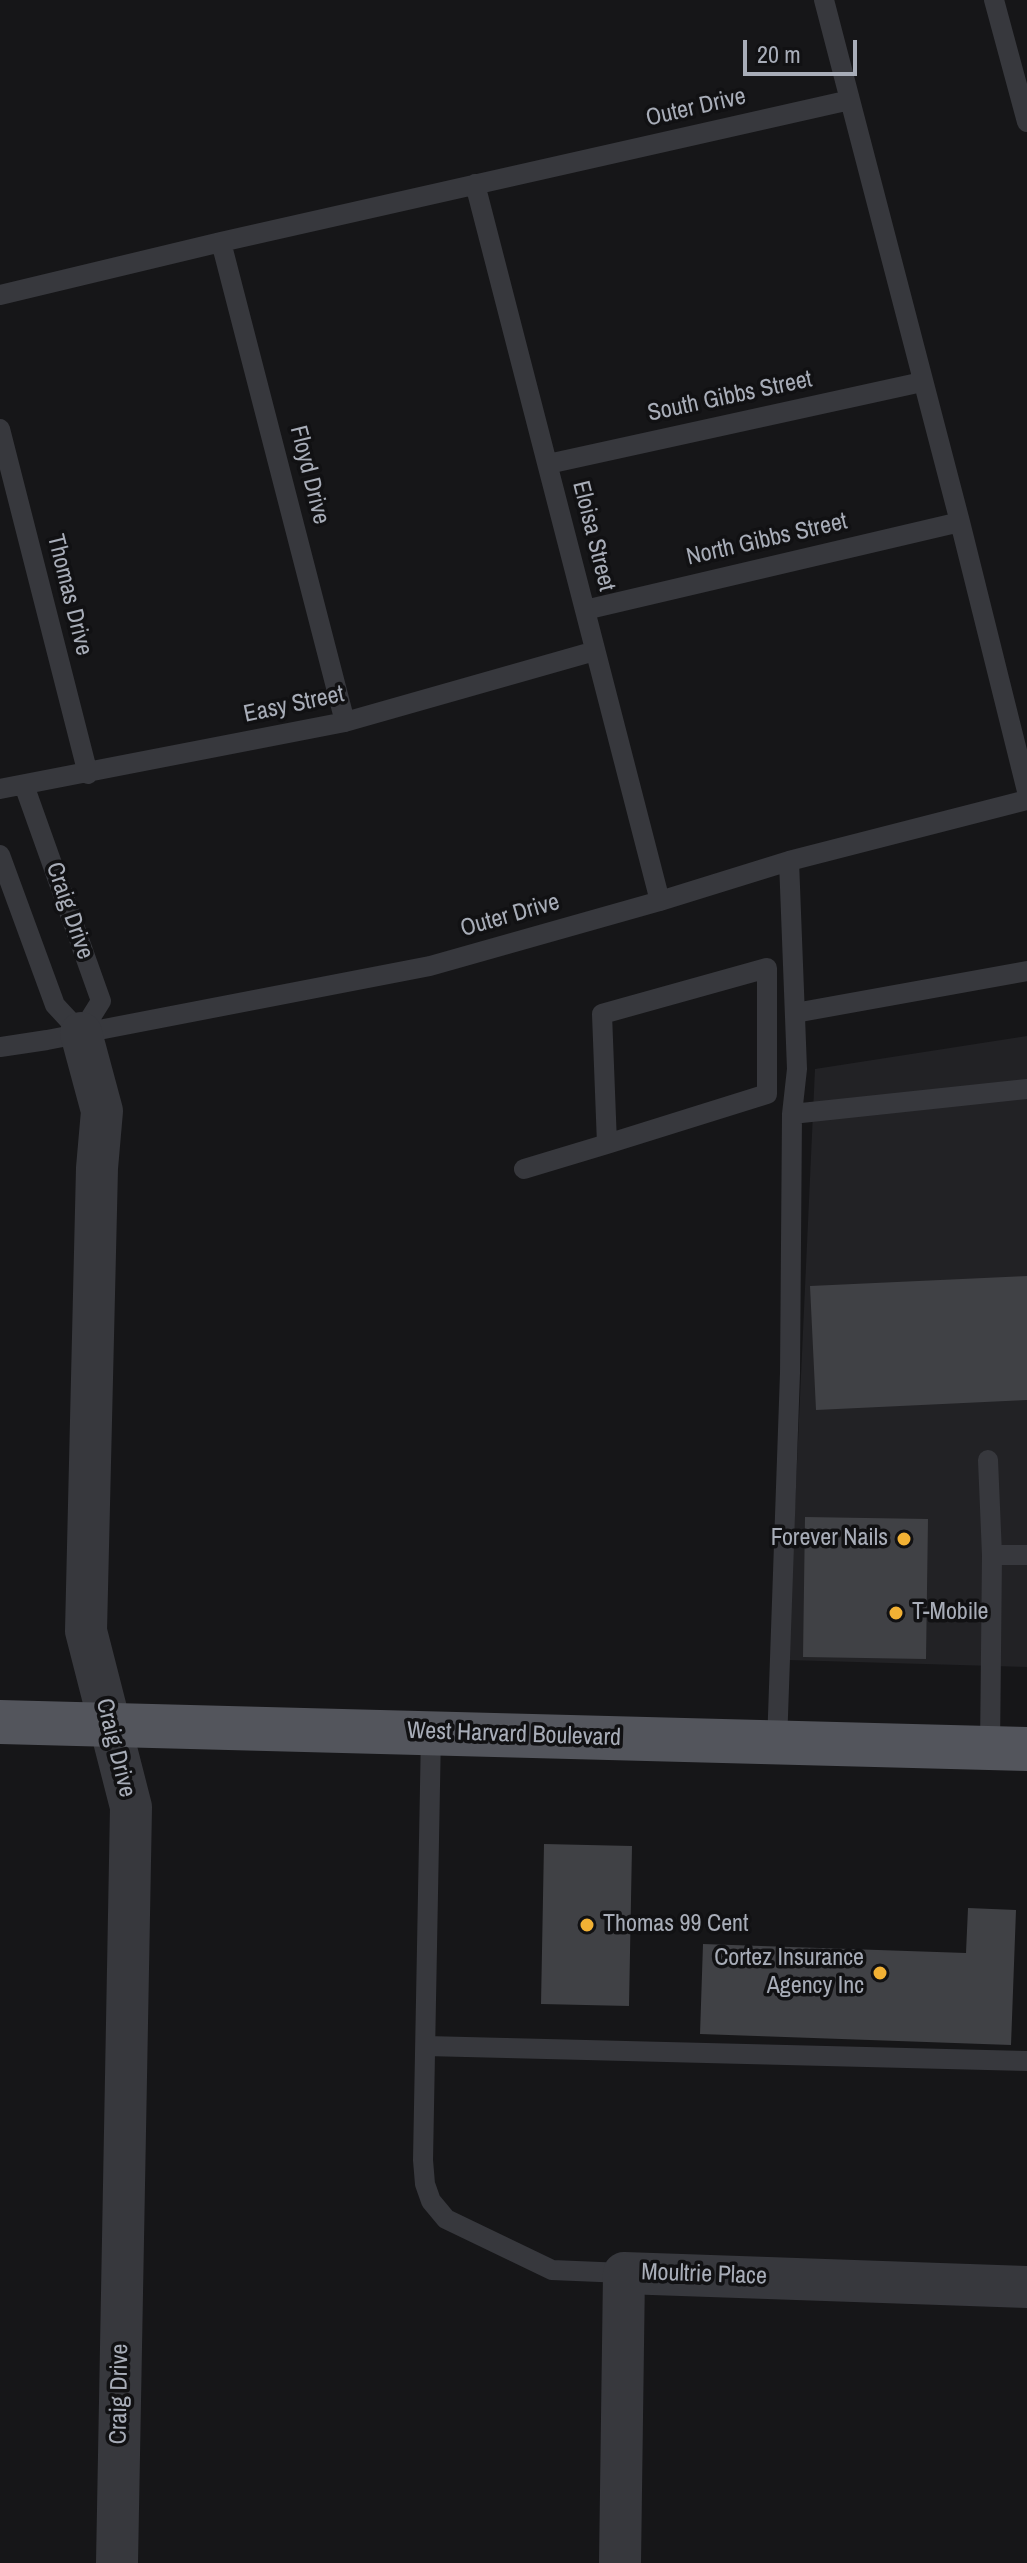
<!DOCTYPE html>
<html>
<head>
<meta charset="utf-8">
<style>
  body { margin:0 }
  #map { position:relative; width:1027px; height:2563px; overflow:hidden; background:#161618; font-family:"Archivo Narrow",sans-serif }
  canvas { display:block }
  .scale { position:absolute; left:743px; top:40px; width:114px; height:36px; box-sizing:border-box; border:4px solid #a8adb8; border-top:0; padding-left:10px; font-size:24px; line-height:28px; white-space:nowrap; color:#a8adb8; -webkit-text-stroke:6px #111113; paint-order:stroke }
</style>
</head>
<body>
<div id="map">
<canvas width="1027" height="2563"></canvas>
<div class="scale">20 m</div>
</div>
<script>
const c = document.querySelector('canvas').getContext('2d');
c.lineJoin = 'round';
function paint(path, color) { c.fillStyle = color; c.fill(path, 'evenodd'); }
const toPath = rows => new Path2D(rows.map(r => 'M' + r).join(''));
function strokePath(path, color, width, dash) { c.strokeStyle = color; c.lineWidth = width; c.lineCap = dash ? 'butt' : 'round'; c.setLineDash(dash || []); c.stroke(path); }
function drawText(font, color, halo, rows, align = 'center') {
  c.font = font + ' "Archivo Narrow",sans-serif'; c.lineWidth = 7; c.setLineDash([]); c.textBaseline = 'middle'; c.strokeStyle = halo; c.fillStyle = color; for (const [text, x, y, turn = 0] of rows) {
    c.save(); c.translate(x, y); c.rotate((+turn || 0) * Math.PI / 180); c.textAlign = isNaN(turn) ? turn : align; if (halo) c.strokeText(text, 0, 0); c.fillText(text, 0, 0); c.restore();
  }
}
paint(toPath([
  [1027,1036,1027,1667,788,1660,815,1069]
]), '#222225');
paint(toPath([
  [1027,1276,1027,1400,816,1410,810,1286],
  [805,1517,928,1519,926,1659,803,1657],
  [544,1844,632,1846,629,2006,541,2004],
  [968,1908,1016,1910,1011,2045,700,2034,703,1944,966,1953]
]), '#404145');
strokePath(toPath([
  [824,0,850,100],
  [994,0,1027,122],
  [475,184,660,901],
  [221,242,345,722],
  [0,295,221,242,850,100,960,522,1027,791],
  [0,429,88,774],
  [548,464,922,382],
  [585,610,960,522],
  [24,785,101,1001,81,1033],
  [0,789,345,722,595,651],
  [0,855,55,1005,81,1033],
  [795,1013,1027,971],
  [0,1047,47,1040,430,966,660,901,789,861,1027,800],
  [792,1114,1027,1089],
  [524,1169,607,1144,767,1094,767,968,602,1014,607,1144],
  [988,1460,992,1555,990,1748],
  [992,1555,1027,1555],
  [431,1733,423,2160,425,2184,431,2201,446,2219,552,2270,624,2273],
  [777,1744,790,1373,792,1114,797,1069,789,861],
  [426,2046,1027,2061]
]), '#37383d', 20);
strokePath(toPath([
  [81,1033,102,1111,97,1168,86,1631,131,1807,117,2563],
  [620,2563,624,2273,1027,2287]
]), '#37383d', 42);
strokePath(toPath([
  [0,1722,1027,1749]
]), '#53555c', 44);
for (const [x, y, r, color] of [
  [904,1539,8,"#f2b134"],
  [896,1613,8,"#f2b134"],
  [587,1925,8,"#f2b134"],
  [880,1973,8,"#f2b134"]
]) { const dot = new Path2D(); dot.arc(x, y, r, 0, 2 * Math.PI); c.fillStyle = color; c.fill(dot); strokePath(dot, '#111113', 3); }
drawText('24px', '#a8adb8', '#111113', [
  ["Outer Drive",696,108,-13],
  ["South Gibbs Street",730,397,-12],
  ["Floyd Drive",309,475,76],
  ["Eloisa Street",593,536,76],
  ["North Gibbs Street",767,540,-13],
  ["Thomas Drive",69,595,76],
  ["Easy Street",294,705,-12],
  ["Craig Drive",69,911,71],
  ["Outer Drive",510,916,-16],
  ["West Harvard Boulevard",514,1735,2],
  ["Craig Drive",115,1748,76],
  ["Moultrie Place",704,2275,2],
  ["Craig Drive",120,2394,-89]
]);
drawText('24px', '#a8adb8', '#111113', [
  ["Forever Nails",888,1539],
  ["T-Mobile",912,1613,"left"],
  ["Thomas 99 Cent",603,1925,"left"],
  ["Cortez Insurance",864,1959],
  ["Agency Inc",864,1987]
], 'right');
</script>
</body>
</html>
